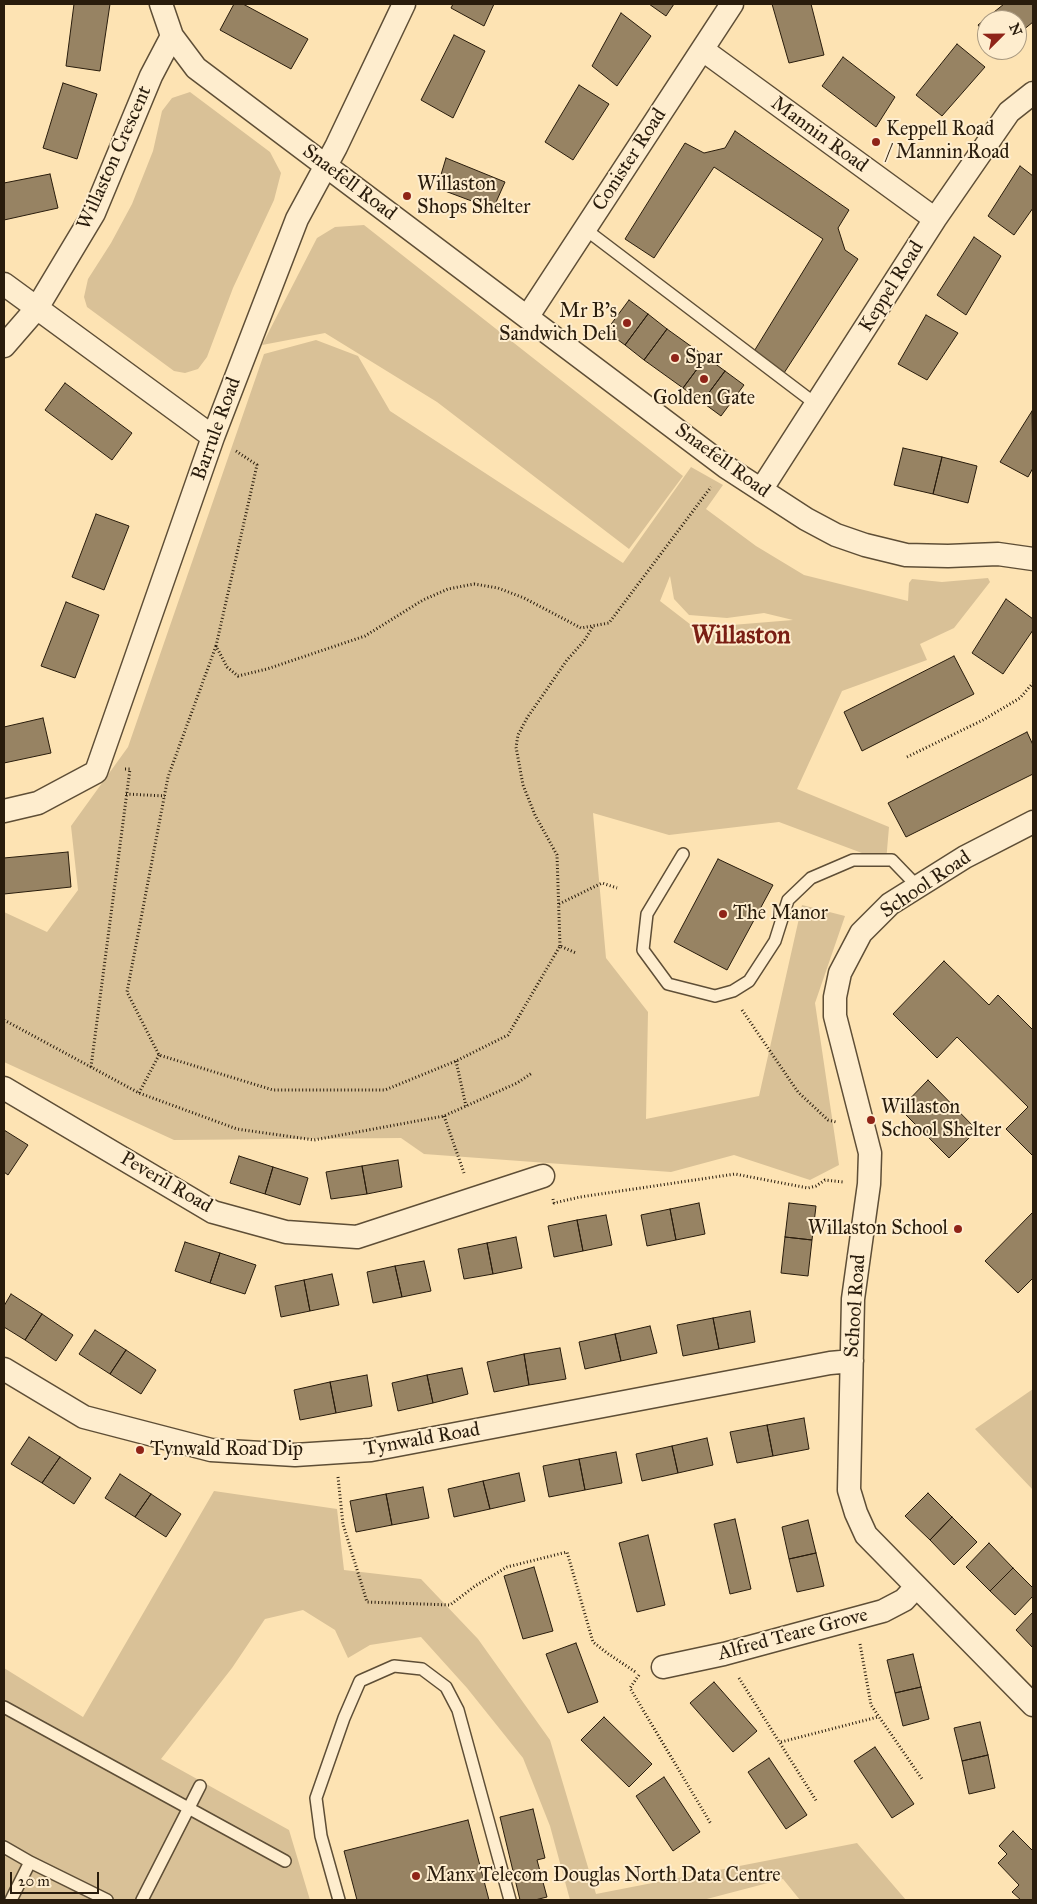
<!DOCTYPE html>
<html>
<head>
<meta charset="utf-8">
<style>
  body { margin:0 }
  #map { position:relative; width:1037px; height:1904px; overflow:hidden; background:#fde3b3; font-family:"IM FELL Great Primer",serif }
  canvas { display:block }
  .frame { position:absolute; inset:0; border:5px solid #291c0c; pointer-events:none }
  .north { position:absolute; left:977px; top:10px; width:50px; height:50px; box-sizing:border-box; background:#feedce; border:1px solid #a99980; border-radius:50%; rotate:67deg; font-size:14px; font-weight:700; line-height:20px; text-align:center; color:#291c0c }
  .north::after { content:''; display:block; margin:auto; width:18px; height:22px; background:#8f2418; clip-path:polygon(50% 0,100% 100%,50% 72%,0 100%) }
  .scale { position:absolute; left:10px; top:1872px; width:89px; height:22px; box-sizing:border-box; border:2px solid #291c0c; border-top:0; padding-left:6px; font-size:15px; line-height:18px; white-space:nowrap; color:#291c0c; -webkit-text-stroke:4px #feedce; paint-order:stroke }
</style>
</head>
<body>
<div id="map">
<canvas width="1037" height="1904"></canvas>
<div class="frame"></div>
<div class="north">N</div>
<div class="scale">20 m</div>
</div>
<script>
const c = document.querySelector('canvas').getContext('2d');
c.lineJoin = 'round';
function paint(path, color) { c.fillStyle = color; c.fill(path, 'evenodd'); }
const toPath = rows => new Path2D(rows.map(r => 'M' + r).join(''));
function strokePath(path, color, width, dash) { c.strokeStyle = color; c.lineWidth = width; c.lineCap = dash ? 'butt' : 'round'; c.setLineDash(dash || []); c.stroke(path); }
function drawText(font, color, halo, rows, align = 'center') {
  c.font = font + ' "IM FELL Great Primer",serif'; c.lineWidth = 4; c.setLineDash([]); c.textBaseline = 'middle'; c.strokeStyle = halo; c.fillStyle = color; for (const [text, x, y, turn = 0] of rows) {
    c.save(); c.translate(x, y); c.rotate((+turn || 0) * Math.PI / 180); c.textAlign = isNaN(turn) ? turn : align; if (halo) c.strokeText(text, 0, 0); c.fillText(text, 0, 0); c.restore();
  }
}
paint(toPath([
  [190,92,270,152,281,173,274,200,233,288,207,357,198,369,185,373,174,371,87,307,84,297,88,279,111,243,132,204,153,151,162,111,172,98],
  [364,225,683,476,629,549,437,402,325,333,262,345,317,238,335,227],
  [316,340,358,356,390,411,623,563,691,467,723,485,706,509,756,546,804,575,908,601,909,583,912,579,942,582,988,578,990,582,954,628,920,644,927,660,842,691,797,789,889,827,886,862,779,822,669,835,593,813,606,958,648,1012,646,1119,759,1096,802,905,845,916,815,1003,839,1165,810,1180,734,1155,671,1172,424,1154,401,1138,174,1140,4,1062,4,912,47,932,78,890,71,826,128,747,264,354],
  [670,576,674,599,689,615,727,618,764,613,793,620,695,628,660,601],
  [1033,1389,1033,1490,975,1429],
  [214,1491,337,1509,344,1570,421,1579,478,1639,550,1740,596,1894,857,1843,906,1900,800,1900,783,1879,703,1900,570,1900,550,1826,523,1758,467,1688,421,1637,370,1645,348,1658,335,1630,303,1610,265,1619,232,1668,161,1759,289,1830,310,1900,4,1900,4,1668,83,1717]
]), '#d9c197');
const building = toPath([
  [74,4,110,4,100,71,66,66,74,4],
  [234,4,243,4,308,39,291,69,220,30,234,4],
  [453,4,494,4,484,26,451,8,453,4],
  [649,4,674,4,666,16,649,4],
  [772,4,811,4,824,55,789,63,772,4],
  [1004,4,1033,4,1033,22,1017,35,1017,20,987,20,987,37,978,25,1004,4],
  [621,13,651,36,617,86,592,66,621,13],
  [454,35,485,51,453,118,421,100,454,35],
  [957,44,985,67,942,116,916,95,957,44],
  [843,57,895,97,876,127,822,86,843,57],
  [63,83,97,94,77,159,43,148,63,83],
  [579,85,609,104,573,160,545,142,579,85],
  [735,131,849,210,838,228,845,250,858,259,784,373,753,353,823,239,714,167,654,258,625,239,685,143,704,153,725,148,735,131],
  [446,158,505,182,493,209,437,188,446,158],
  [1020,166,1033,176,1033,208,1014,235,988,216,1020,166],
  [50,174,58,208,4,220,4,183,50,174],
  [974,237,1001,256,966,315,937,295,974,237],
  [629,300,648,314,625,345,606,331,629,300],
  [648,314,667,329,644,360,625,345,648,314],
  [926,315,958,333,927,380,898,364,926,315],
  [667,329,706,357,683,388,644,360,667,329],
  [706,357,725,371,702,402,683,388,706,357],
  [725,371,744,385,721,416,702,402,725,371],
  [65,383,132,433,112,460,45,410,65,383],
  [1032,411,1033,468,1028,477,1000,462,1032,411],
  [903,448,942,457,933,494,894,485,903,448],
  [942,457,977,466,968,503,933,494,942,457],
  [96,514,129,526,104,590,72,577,96,514],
  [1006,599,1033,619,1033,630,1003,674,972,653,1006,599],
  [66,602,99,615,75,678,41,666,66,602],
  [954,656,974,694,862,751,844,712,954,656],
  [43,718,51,753,4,763,4,727,43,718],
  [1027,732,1033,745,1033,774,906,837,888,803,1027,732],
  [68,852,71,887,4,894,4,858,68,852],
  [718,859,773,885,727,970,674,942,718,859],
  [944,961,989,1005,998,995,1033,1030,1033,1156,1006,1129,1028,1107,957,1037,937,1058,893,1014,944,961],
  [928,1080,977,1130,949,1158,900,1109,928,1080],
  [4,1130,28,1145,8,1175,4,1172,4,1130],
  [239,1156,273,1167,265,1194,230,1183,239,1156],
  [398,1160,402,1187,367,1194,362,1166,398,1160],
  [362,1166,367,1194,331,1199,326,1172,362,1166],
  [273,1167,308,1178,300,1205,265,1194,273,1167],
  [699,1203,705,1234,676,1240,670,1209,699,1203],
  [789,1203,816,1206,812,1240,785,1237,789,1203],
  [670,1209,676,1240,647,1246,641,1215,670,1209],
  [1033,1212,1033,1278,1018,1293,985,1261,1033,1212],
  [606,1215,612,1245,583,1251,577,1220,606,1215],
  [577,1220,583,1251,554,1257,548,1226,577,1220],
  [516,1237,522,1268,493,1274,487,1243,516,1237],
  [785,1237,812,1240,808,1276,781,1273,785,1237],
  [185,1242,220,1253,210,1283,175,1271,185,1242],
  [487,1243,493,1274,464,1279,458,1249,487,1243],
  [220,1253,256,1265,245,1294,210,1283,220,1253],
  [424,1261,431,1291,402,1297,395,1266,424,1261],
  [395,1266,402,1297,373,1303,367,1272,395,1266],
  [332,1274,339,1305,310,1311,304,1280,332,1274],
  [304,1280,310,1311,281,1317,275,1286,304,1280],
  [11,1294,42,1314,25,1340,4,1327,4,1306,11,1294],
  [750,1311,755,1342,719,1349,713,1318,750,1311],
  [42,1314,73,1335,56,1361,25,1340,42,1314],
  [713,1318,719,1349,683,1356,677,1325,713,1318],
  [650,1326,657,1353,621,1361,615,1334,650,1326],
  [95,1330,126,1350,110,1374,79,1354,95,1330],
  [615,1334,621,1361,585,1369,579,1342,615,1334],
  [560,1348,566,1379,529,1385,524,1354,560,1348],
  [126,1350,156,1370,141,1394,110,1374,126,1350],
  [524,1354,529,1385,494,1392,487,1362,524,1354],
  [462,1368,468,1394,433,1403,427,1375,462,1368],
  [367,1375,372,1406,336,1413,330,1382,367,1375],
  [427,1375,433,1403,398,1411,392,1383,427,1375],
  [330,1382,336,1413,300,1420,294,1390,330,1382],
  [804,1418,809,1449,773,1456,767,1425,804,1418],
  [767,1425,773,1456,737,1463,730,1432,767,1425],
  [29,1437,60,1457,42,1483,11,1464,29,1437],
  [707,1438,713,1465,678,1473,672,1446,707,1438],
  [672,1446,678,1473,642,1481,636,1454,672,1446],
  [616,1452,622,1483,585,1490,579,1459,616,1452],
  [60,1457,91,1478,74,1504,42,1483,60,1457],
  [579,1459,585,1490,549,1497,543,1466,579,1459],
  [519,1473,525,1501,490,1509,483,1481,519,1473],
  [120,1474,151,1494,135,1517,105,1498,120,1474],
  [483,1481,490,1509,454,1517,448,1489,483,1481],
  [423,1487,429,1518,392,1525,386,1494,423,1487],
  [928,1493,952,1517,930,1540,905,1516,928,1493],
  [151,1494,181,1514,166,1537,135,1517,151,1494],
  [386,1494,392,1525,356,1532,350,1501,386,1494],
  [952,1517,977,1542,954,1565,930,1540,952,1517],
  [735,1519,751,1589,730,1594,714,1524,735,1519],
  [808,1520,816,1553,789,1559,782,1527,808,1520],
  [648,1535,665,1605,637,1612,619,1543,648,1535],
  [989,1543,1013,1568,990,1591,966,1567,989,1543],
  [816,1553,824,1586,797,1592,789,1559,816,1553],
  [534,1567,553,1631,523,1639,504,1576,534,1567],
  [1013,1568,1033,1588,1033,1596,1015,1615,990,1591,1013,1568],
  [1033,1612,1033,1648,1016,1630,1033,1612],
  [576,1643,598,1702,568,1713,546,1654,576,1643],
  [913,1654,921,1687,895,1693,887,1660,913,1654],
  [714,1682,757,1731,733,1752,690,1703,714,1682],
  [921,1687,929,1719,903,1726,895,1693,921,1687],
  [604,1717,652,1764,629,1787,581,1740,604,1717],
  [980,1722,988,1755,962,1761,954,1728,980,1722],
  [875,1747,914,1804,892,1818,854,1761,875,1747],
  [988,1755,995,1788,969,1794,962,1761,988,1755],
  [769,1758,807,1815,786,1829,748,1772,769,1758],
  [664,1777,700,1832,673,1851,636,1796,664,1777],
  [533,1809,545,1858,537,1860,547,1897,535,1900,520,1900,500,1817,533,1809],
  [468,1820,489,1900,357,1900,344,1851,468,1820],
  [1013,1831,1033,1851,1033,1900,1021,1900,1012,1892,1019,1885,998,1863,1007,1854,999,1846,1013,1831]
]);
paint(building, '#978363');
strokePath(building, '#291c0c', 1);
const service = toPath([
  [585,229,817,405],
  [683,854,647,914,643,950,668,984,715,996,733,991,749,981,775,941,788,900,811,878,853,860,892,860,918,887],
  [4,1707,285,1861],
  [4,1847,30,1862],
  [11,1900,30,1862,107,1900],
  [142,1900,200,1786],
  [339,1900,321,1836,316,1798,344,1718,360,1681,394,1666,422,1669,446,1687,458,1710,510,1900]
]);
const minor = toPath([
  [161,4,172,36,196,68,726,467,806,519,836,535,865,545,906,555,948,556,998,554,1033,559],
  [703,50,935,219],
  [4,284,213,437],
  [528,316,732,4],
  [4,346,37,308,94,213,151,76,172,36],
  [761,490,935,219,1009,112,1033,93],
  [4,811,38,803,96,772,213,437,297,219,336,147,404,4],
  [1033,822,965,857,890,904,861,933,840,973,835,997,835,1016,870,1153,869,1184,853,1299,849,1490,856,1513,866,1535,1033,1705],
  [4,1088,213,1212,286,1232,357,1237,543,1176],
  [4,1369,84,1417,211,1450,295,1455,371,1450,830,1363,852,1361],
  [663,1667,724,1654,883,1611,904,1600,916,1587]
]);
strokePath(service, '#5e4e36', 14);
strokePath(minor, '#5e4e36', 25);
strokePath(toPath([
  [236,451,257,465,216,646,227,667,238,676,267,669,365,636,423,600,448,589,474,584,498,588,524,598,581,628,609,623,711,487],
  [216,646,168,777,127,992,159,1055,273,1090,385,1090,456,1061,508,1035,560,946,576,953],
  [907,757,983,720,1020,698,1033,683],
  [126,794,165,796],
  [559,904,602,883,617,888],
  [560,946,557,855,535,815,523,785,516,747,518,735,527,718,567,660,584,641,593,626],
  [742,1010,798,1092,828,1120,836,1122],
  [4,1020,139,1093,237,1129,314,1140,444,1116,517,1083,532,1073],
  [456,1061,466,1106],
  [91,1067,130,769,124,769],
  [139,1093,159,1055],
  [444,1116,464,1173],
  [553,1199,554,1203,580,1197,735,1174,808,1188,816,1186,825,1180,843,1182],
  [338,1477,343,1524,367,1602,450,1605,475,1586,507,1567,567,1552,593,1642,607,1653,637,1673],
  [860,1644,871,1705,922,1779],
  [639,1675,630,1688,711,1824],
  [739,1678,817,1802],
  [781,1742,878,1717]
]), '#291c0c', 3, [1, 2.5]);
strokePath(service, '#feedce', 11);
strokePath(minor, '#feedce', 22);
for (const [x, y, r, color] of [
  [876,142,5,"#8f2418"],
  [407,196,5,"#8f2418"],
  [627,323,5,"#8f2418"],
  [675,358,5,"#8f2418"],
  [704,379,5,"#8f2418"],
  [723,914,5,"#8f2418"],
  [871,1120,5,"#8f2418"],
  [958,1229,5,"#8f2418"],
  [140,1450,5,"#8f2418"],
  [416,1876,5,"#8f2418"]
]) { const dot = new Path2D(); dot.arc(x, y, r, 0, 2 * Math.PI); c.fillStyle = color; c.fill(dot); strokePath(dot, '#feedce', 2); }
drawText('20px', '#291c0c', '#feedce', [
  ["Keppell Road",886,130],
  ["/ Mannin Road",886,153],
  ["Willaston",417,185],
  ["Shops Shelter",417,208],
  ["Mr B's",617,312,"right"],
  ["Sandwich Deli",617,335,"right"],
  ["Spar",685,358],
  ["Golden Gate",704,399,"center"],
  ["The Manor",733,914],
  ["Willaston",881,1108],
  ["School Shelter",881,1131],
  ["Willaston School",948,1229,"right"],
  ["Tynwald Road Dip",150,1450],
  ["Manx Telecom Douglas North Data Centre",426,1876]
], 'left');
drawText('20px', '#291c0c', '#feedce', [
  ["Mannin Road",819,135,36],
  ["Willaston Crescent",115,158,-66],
  ["Conister Road",630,160,-57],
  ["Snaefell Road",349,183,37],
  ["Keppel Road",892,287,-58],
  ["Barrule Road",217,429,-70],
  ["Snaefell Road",722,461,36],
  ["School Road",926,885,-34],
  ["Peveril Road",166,1183,30],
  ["School Road",856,1306,-86],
  ["Tynwald Road",422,1440,-10],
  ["Alfred Teare Grove",793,1635,-15]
]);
drawText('bold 25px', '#7a1f14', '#feedce', [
  ["Willaston",741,637]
]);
</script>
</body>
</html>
